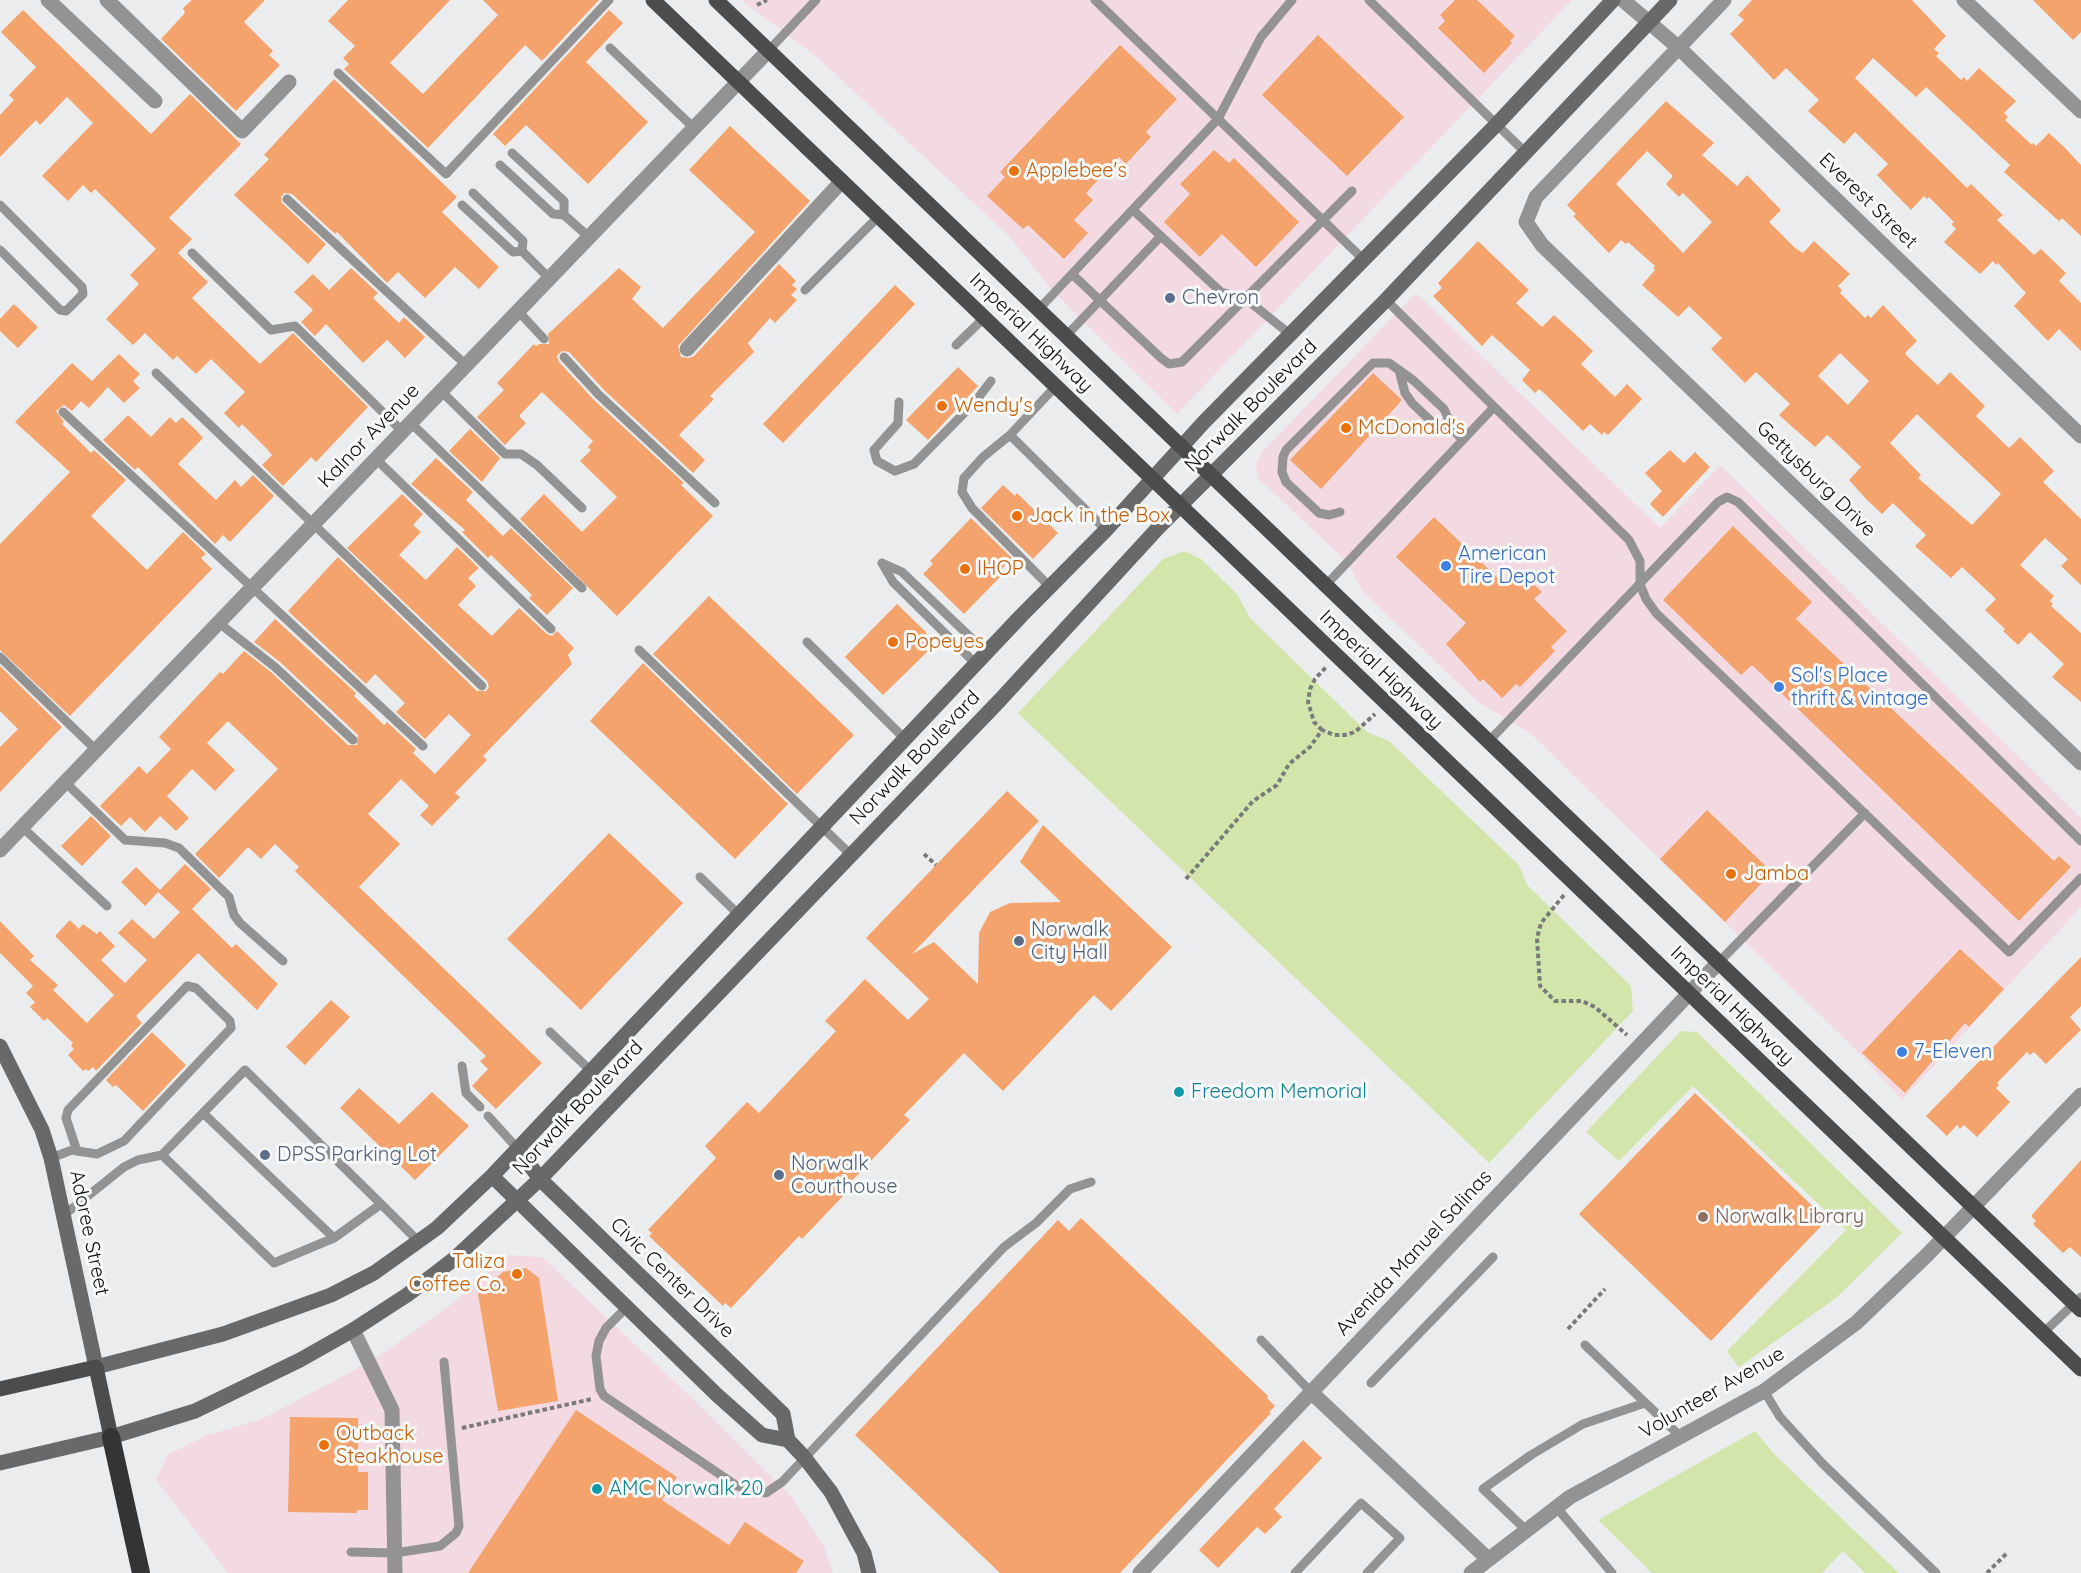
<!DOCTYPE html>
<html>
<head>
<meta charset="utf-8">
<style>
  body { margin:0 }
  canvas { display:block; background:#ebeced }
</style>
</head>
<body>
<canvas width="2081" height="1573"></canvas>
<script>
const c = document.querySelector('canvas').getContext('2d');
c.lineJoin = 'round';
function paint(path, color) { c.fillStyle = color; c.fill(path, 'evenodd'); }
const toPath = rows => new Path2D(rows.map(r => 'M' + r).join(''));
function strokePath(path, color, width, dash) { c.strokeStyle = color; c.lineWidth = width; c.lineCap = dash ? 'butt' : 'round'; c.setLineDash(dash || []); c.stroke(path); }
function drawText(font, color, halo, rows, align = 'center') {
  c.font = font + ' Quicksand,sans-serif'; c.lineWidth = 6; c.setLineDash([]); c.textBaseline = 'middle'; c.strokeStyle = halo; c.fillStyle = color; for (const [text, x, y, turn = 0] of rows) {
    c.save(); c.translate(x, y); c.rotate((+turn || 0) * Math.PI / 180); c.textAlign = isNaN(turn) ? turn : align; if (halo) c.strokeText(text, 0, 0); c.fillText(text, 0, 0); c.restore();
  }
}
paint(toPath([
  [741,0,1572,0,1177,414,1050,288,1009,236,817,57],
  [1416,293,1660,528,1720,465,2081,818,2081,907,1902,1100,1859,1053,1530,733,1478,702,1362,591,1348,563,1258,478,1256,465,1263,451],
  [507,1255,542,1257,694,1400,792,1497,824,1546,833,1573,228,1573,156,1480,168,1454,208,1435,262,1419,351,1372,388,1350,457,1300]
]), '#f3dae2');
paint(toPath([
  [1184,551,1201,559,1237,594,1250,618,1367,732,1389,741,1519,865,1527,885,1631,986,1633,1011,1489,1163,1018,713,1163,559],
  [1681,1031,1697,1032,1902,1233,1836,1298,1739,1367,1727,1351,1846,1230,1693,1086,1619,1161,1586,1132],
  [1755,1431,1774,1454,1899,1573,1865,1573,1843,1551,1822,1573,1652,1573,1598,1520]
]), '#d2e6ac');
paint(toPath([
  [192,0,265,0,244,22,273,51,269,55,280,65,236,111,161,39,185,13,183,8],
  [348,0,450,0,390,63,423,94,498,15,483,0,599,0,542,61,525,45,428,148,344,69,349,64,343,58,355,46,328,21],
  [1455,0,1477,0,1515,36,1510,41,1512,43,1484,73,1438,28,1445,21,1440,15],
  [1752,0,1912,0,1946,36,1934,49,1939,53,1936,56,1961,80,1964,77,1967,81,1979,68,2016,101,2004,113,2008,117,2005,120,2032,145,2033,143,2036,146,2049,133,2064,147,2081,165,2081,236,2062,218,2059,221,2004,172,2010,165,1926,87,1916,97,1873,58,1855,78,1967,188,1971,184,2003,215,1997,220,2034,255,2041,249,2066,273,2059,281,2081,303,2081,351,2059,329,2048,341,2014,306,2026,293,1998,263,1996,265,1993,261,1980,274,1944,242,1956,229,1951,224,1954,222,1929,197,1927,199,1924,196,1911,210,1877,175,1888,164,1855,132,1844,144,1808,111,1819,100,1786,68,1774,80,1730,34,1744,20,1738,15],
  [2033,0,2081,0,2081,32,2073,40],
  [23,10,151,134,190,94,241,144,169,218,192,239,178,253,208,282,192,298,260,364,293,333,368,407,316,462,311,457,283,486,262,465,272,455,265,447,242,424,239,428,224,413,245,392,211,359,196,374,177,356,173,360,145,333,133,345,106,319,139,284,130,275,156,249,95,189,91,193,83,185,68,201,42,176,93,123,67,97,40,125,36,120,0,157,0,115,14,100,9,95,36,67,1,32],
  [609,10,623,23,586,62,648,122,588,184,526,125,505,146,493,134],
  [1318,35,1404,117,1347,176,1262,95],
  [1120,45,1177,99,1146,132,1151,137,1126,164,1119,157,1086,193,1093,200,1074,220,1088,233,1064,259,1028,225,1023,229,987,196,1005,177,1000,172],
  [334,79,457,197,442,212,499,267,479,289,455,267,425,298,398,272,387,283,337,232,335,234,292,194,284,193,281,197,282,203,326,244,308,264,234,195,269,159,264,155],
  [1666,101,1714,143,1702,155,1737,186,1747,175,1781,210,1769,222,1795,248,1803,253,1814,241,1850,274,1838,286,1842,290,1840,293,1865,318,1868,315,1871,318,1883,305,1917,341,1905,353,1909,358,1938,385,1950,372,1985,406,1976,416,2009,448,2020,437,2054,471,2043,482,2081,519,2081,585,2061,566,2068,559,2045,538,2020,565,2054,596,2050,601,2053,604,2051,606,2081,633,2081,702,2052,677,2064,664,2030,632,2018,645,2003,631,2005,629,1985,610,1996,599,1962,567,1951,578,1915,546,1926,535,1893,503,1882,514,1867,500,1849,480,1861,467,1832,439,1827,435,1815,447,1779,415,1790,404,1756,372,1745,383,1711,349,1722,338,1689,306,1678,317,1642,285,1655,270,1653,268,1655,266,1628,242,1626,244,1621,240,1609,253,1573,216,1576,214,1567,205],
  [1647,151,1673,176,1666,184,1679,197,1683,193,1712,222,1683,253,1616,184],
  [1840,353,1869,381,1848,405,1818,376],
  [1917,414,2001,494,1972,525,1918,478,1921,475,1890,443],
  [730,126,810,201,678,346,681,357,689,358,694,356,779,264,796,281,792,285,797,289,791,295,797,300,775,323,770,318,748,343,754,352,710,396,714,399,679,435,705,460,693,473,604,390,569,352,562,351,557,356,559,362,594,400,684,483,681,485,713,516,617,616,520,519,544,494,582,532,617,497,580,461,591,450,588,447,593,441,542,392,519,416,526,423,505,445,477,417,504,390,497,383,534,344,536,346,539,344,549,344,548,334,619,268,641,287,632,299,663,328,755,232,689,170],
  [1214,150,1229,163,1234,158,1299,222,1256,267,1222,234,1200,257,1164,222,1190,194,1180,184],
  [1478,241,1529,290,1516,303,1542,327,1554,315,1573,332,1593,351,1581,364,1615,397,1627,384,1642,399,1608,435,1604,432,1602,435,1590,424,1583,431,1545,394,1539,389,1535,393,1522,380,1530,370,1501,343,1492,335,1482,346,1433,296,1442,288,1438,283],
  [351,268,378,293,373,298,399,323,404,317,425,337,405,358,387,340,363,363,326,324,315,336,301,322,313,310,294,292,313,274,329,290],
  [895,285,915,304,783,443,763,424],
  [14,304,38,327,18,348,0,331,0,319],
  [119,354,140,374,133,381,140,388,124,403,108,387,89,408,81,401,72,411,64,405,56,411,64,422,62,424,91,453,94,450,126,480,91,516,147,570,183,532,206,554,201,558,212,569,70,716,0,650,0,544,70,472,15,422,72,363,92,381],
  [958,367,978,386,928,440,906,420],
  [1373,373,1402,400,1321,489,1290,460],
  [128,415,151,437,170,417,176,423,182,417,196,430,203,438,178,464,216,500,235,480,241,487,253,475,274,496,230,542,223,535,215,544,138,467,135,470,103,440],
  [470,429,500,458,482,482,449,451],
  [1670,450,1684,463,1695,452,1710,467,1663,517,1650,504,1662,491,1645,473],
  [436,458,473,492,466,500,503,536,511,528,573,588,547,615,529,598,532,595,491,555,488,558,462,532,465,530,411,484],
  [1003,485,1015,496,1017,493,1058,533,1033,559,981,508],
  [402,494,423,514,413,525,421,532,399,555,426,580,457,547,479,568,468,578,476,586,458,605,492,636,519,608,547,634,552,636,557,631,574,648,568,655,572,664,483,756,487,760,455,793,460,797,432,826,420,815,429,806,401,779,368,814,400,844,359,887,542,1063,496,1109,472,1086,488,1069,480,1061,486,1056,295,871,299,867,275,844,261,859,248,847,219,878,195,854,278,769,228,721,207,743,235,770,215,791,192,769,167,796,189,818,176,831,160,816,145,832,130,817,121,826,100,806,139,766,147,774,171,749,159,737,220,672,223,674,244,651,271,672,348,745,357,745,358,735,280,662,254,642,275,619,356,693,354,696,384,725,387,722,416,749,413,753,435,774,471,735,449,714,425,739,396,712,405,703,375,674,366,684,288,611,338,557,477,691,486,691,489,687,487,681,347,548],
  [1434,517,1504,584,1518,569,1542,592,1534,599,1567,631,1551,647,1555,651,1520,687,1516,684,1502,698,1483,679,1480,682,1446,644,1466,623,1396,557],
  [971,518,1012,558,997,574,1000,577,964,614,923,574,933,564,930,561],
  [1733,526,1812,602,1796,619,2054,861,2059,856,2071,867,2019,921,1752,665,1741,675,1663,600],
  [709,596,854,735,797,794,653,654],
  [897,604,926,632,927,652,883,695,845,657],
  [643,663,788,804,735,859,590,721],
  [0,666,62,727,0,792,0,747,18,729,0,711],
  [1007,791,1039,821,912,954,934,942,978,984,979,933,990,912,1010,903,1061,902,1020,862,1043,825,1172,947,1111,1011,1094,995,1003,1091,964,1053,904,1115,910,1120,841,1192,844,1195,802,1239,799,1236,731,1308,725,1303,723,1306,649,1236,652,1233,648,1230,716,1158,705,1146,747,1102,759,1113,836,1031,825,1021,865,979,908,1020,929,999,866,938],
  [1707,810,1772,872,1725,922,1660,859],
  [91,816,111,836,82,866,61,846],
  [609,833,683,903,581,1010,507,939],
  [185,864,211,889,192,909,232,948,236,944,278,984,257,1010,198,953,136,1016,142,1023,96,1071,93,1067,88,1071,86,1069,83,1071,68,1055,74,1049,71,1046,73,1043,47,1018,44,1021,30,1007,35,1002,26,993,33,986,0,953,0,921,34,956,30,960,58,985,53,990,87,1023,114,995,55,936,70,920,79,929,83,924,97,934,100,931,115,946,101,960,125,983,147,960,118,933,132,919,154,939,180,912,158,892,145,906,121,882,136,867,160,890],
  [1960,949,2004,989,1969,1027,1965,1023,1905,1093,1862,1053],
  [2081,957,2081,1006,2070,1017,2081,1030,2046,1064,2034,1052,2030,1055,2027,1052,1997,1083,1999,1085,1996,1088,2010,1102,1977,1137,1964,1125,1960,1129,1957,1125,1947,1136,1926,1116],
  [331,1000,350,1017,305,1065,286,1047],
  [152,1032,186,1065,143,1111,116,1085,113,1087,106,1080],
  [359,1088,399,1124,432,1092,469,1126,415,1180,340,1108],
  [1695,1093,1827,1220,1711,1341,1579,1214],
  [2081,1160,2081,1257,2070,1247,2063,1253,2033,1224,2036,1221,2031,1216],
  [1081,1218,1268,1396,1267,1398,1275,1406,1269,1412,1271,1413,1120,1573,1000,1573,855,1435,1058,1220,1069,1231],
  [526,1268,539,1278,558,1401,498,1411,478,1294,503,1272],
  [576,1410,677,1477,662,1500,729,1545,745,1522,804,1561,796,1573,468,1573],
  [290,1417,358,1418,358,1472,368,1472,368,1510,357,1510,357,1513,288,1512],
  [1303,1440,1322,1458,1274,1509,1282,1517,1265,1534,1257,1527,1218,1568,1199,1550]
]), '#f4a36d');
strokePath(toPath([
  [757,5,767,0],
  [1322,730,1314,722,1308,702,1310,689,1315,679,1327,666],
  [924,854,936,865],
  [1186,879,1253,801,1277,785,1289,764,1310,747,1322,730,1334,735,1345,735,1355,732,1375,714],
  [1564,895,1541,923,1537,938,1540,986,1555,1001,1582,1001,1595,1007,1627,1035],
  [1568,1329,1605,1289],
  [462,1428,592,1399],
  [1987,1573,2007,1553]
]), '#7a7a7b', 4, [4.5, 3]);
strokePath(toPath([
  [1095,0,1364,260],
  [1369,0,1526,153],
  [610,48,694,128],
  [769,50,816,0],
  [338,73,446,174,609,0],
  [512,153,564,201,564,215,589,237],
  [500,165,553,214,564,215],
  [473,193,523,241,522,251,550,279],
  [287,199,466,365],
  [0,205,82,287,83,294,66,311,60,310,0,250],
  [462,205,513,252,522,251],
  [1133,210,1221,292,1246,299,1291,335],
  [192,253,271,330,295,326,403,432],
  [1072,274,1161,358,1169,364,1182,362,1352,191],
  [805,290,879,216],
  [1386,300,1629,540,1640,561,1640,584,1646,599,1656,613,2009,952,2081,878],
  [1038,310,1218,119,1261,37,1292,0],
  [519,312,544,339],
  [1066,336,1161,236],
  [956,345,984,318],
  [564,357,599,395,715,503],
  [1399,370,1405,393,1412,403,1433,423,1454,431],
  [156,373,482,686],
  [441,391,505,454,521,454,537,465,582,508],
  [899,402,898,423,874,450,877,461,895,471,914,464,975,402,991,381],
  [63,412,423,746],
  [411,423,582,588],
  [1010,435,1106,530],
  [376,459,551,629],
  [1340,512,1329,515,1319,513,1286,482,1282,472,1283,457,1286,450,1373,363,1389,363,1413,380,1444,409,1454,431,1463,440],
  [882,563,902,572,987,653],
  [882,563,893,582,976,664],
  [1325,586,1494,407],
  [1050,587,972,508,962,492,964,478,983,457,1010,435,1056,386],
  [219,623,275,667,353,740],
  [807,642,905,739],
  [639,650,851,855],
  [0,657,96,750],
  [1488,742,1718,502,1727,497,1738,502,2081,841],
  [65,782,125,840,165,843,179,848,229,897,234,915,240,923,283,961],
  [22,827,107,906],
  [700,877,739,915],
  [1718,963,1865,813],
  [550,1032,591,1071],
  [462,1066,466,1093,480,1107],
  [203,1113,334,1238],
  [488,1116,518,1149],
  [51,1158,72,1150,77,1151,97,1154,124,1141,231,1028,230,1021,196,988,187,986,68,1110,66,1118,77,1151],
  [381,1204,334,1238,274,1263,162,1155,245,1070,381,1204,419,1242],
  [64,1215,124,1167,138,1160,162,1155],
  [625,1309,606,1328,599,1341,596,1356,600,1389,604,1396,737,1486,766,1493,782,1482,1004,1247,1036,1223,1070,1189,1091,1182],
  [2043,1333,2081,1297],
  [1261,1340,1311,1392],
  [1585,1345,1681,1437],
  [1371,1383,1493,1257],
  [1764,1391,1780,1417,1823,1464,1936,1573],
  [1557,1508,1612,1573],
  [1526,1530,1483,1489,1531,1455,1583,1424,1645,1403],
  [351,1552,395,1553,440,1546,456,1533,459,1526,444,1362],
  [1295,1573,1361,1503,1400,1538,1367,1573]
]), '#949394', 9);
strokePath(toPath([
  [48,0,155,101],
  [107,0,242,131,289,82],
  [1623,0,1679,48,2081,436],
  [1724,0,1536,197,1526,222,1542,245,2081,763],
  [1964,0,2081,111],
  [687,349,842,181],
  [0,850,769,50],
  [353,1330,392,1410,395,1573],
  [1311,1392,1488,1559],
  [1140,1573,1718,963],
  [1471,1573,1570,1497,1764,1391,1856,1323,1927,1255,2081,1095]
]), '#949394', 15);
strokePath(toPath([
  [0,1046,42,1130,51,1158,96,1367,223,1334,331,1295,374,1273,437,1228,492,1176,1021,616,1106,530,1204,422,1496,125,1613,0],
  [518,1149,540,1179,783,1414,788,1440],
  [492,1176,717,1395,762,1435,788,1440,804,1457,831,1492,864,1553,869,1573],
  [0,1463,111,1437,195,1411,300,1360,353,1330,407,1295,454,1259,540,1179,1000,700,1158,528,1386,300,1670,0]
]), '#6a696a', 15);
strokePath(toPath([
  [653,0,2081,1369],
  [716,0,2081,1310],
  [0,1389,96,1367,111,1437]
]), '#4d4c4d', 15);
strokePath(toPath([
  [111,1437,141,1573]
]), '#353435', 18);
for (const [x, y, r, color] of [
  [1014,171,6,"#e8710a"],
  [1170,298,6,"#5c6f8a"],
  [942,406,6,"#e8710a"],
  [1346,428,6,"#e8710a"],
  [1017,516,6,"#e8710a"],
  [1446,566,6,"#3f7fe0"],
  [965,569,6,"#e8710a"],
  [893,642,6,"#e8710a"],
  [1779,687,6,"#3f7fe0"],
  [1731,874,6,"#e8710a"],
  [1019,941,6,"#5c6f8a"],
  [1902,1052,6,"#3f7fe0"],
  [1179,1092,6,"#0f9aa8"],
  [265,1155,6,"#5c6f8a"],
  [779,1175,6,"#5c6f8a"],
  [1703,1217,6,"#8d6e63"],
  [517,1274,6,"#e8710a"],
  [324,1445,6,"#e8710a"],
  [597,1489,6,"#0f9aa8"]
]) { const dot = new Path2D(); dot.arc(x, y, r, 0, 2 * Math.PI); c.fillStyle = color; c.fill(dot); strokePath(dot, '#f8f9fa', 2); }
drawText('20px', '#c56008', '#f8f9fa', [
  ["Applebee's",1026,171],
  ["Wendy's",954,406],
  ["McDonald's",1358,428],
  ["Jack in the Box",1029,516],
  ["IHOP",977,569],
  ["Popeyes",905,642],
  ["Jamba",1743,874],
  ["Taliza",505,1262,"right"],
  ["Coffee Co.",505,1285,"right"],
  ["Outback",336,1434],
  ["Steakhouse",336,1457]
], 'left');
drawText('20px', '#0e0e0f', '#f8f9fa', [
  ["Everest Street",1868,201,44],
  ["Imperial Highway",1031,333,44],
  ["Norwalk Boulevard",1251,406,-45],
  ["Kalnor Avenue",369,436,-46],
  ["Gettysburg Drive",1816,479,44],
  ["Imperial Highway",1381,670,44],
  ["Norwalk Boulevard",915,758,-46],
  ["Imperial Highway",1732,1006,44],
  ["Norwalk Boulevard",578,1108,-46],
  ["Adoree Street",89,1233,78],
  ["Avenida Manuel Salinas",1414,1253,-47],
  ["Civic Center Drive",672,1278,44],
  ["Volunteer Avenue",1712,1393,-30]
]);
drawText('20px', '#4e5e75', '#f8f9fa', [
  ["Chevron",1182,298],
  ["Norwalk",1031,930],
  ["City Hall",1031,953],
  ["DPSS Parking Lot",277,1155],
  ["Norwalk",791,1164],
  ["Courthouse",791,1187]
], 'left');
drawText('20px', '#366cbe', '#f8f9fa', [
  ["American",1458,554],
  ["Tire Depot",1458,577],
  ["Sol's Place",1791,676],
  ["thrift & vintage",1791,699],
  ["7-Eleven",1914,1052]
], 'left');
drawText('20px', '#0d838f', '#f8f9fa', [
  ["Freedom Memorial",1191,1092],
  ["AMC Norwalk 20",609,1489]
], 'left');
drawText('20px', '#785e54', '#f8f9fa', [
  ["Norwalk Library",1715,1217]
], 'left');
</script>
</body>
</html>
